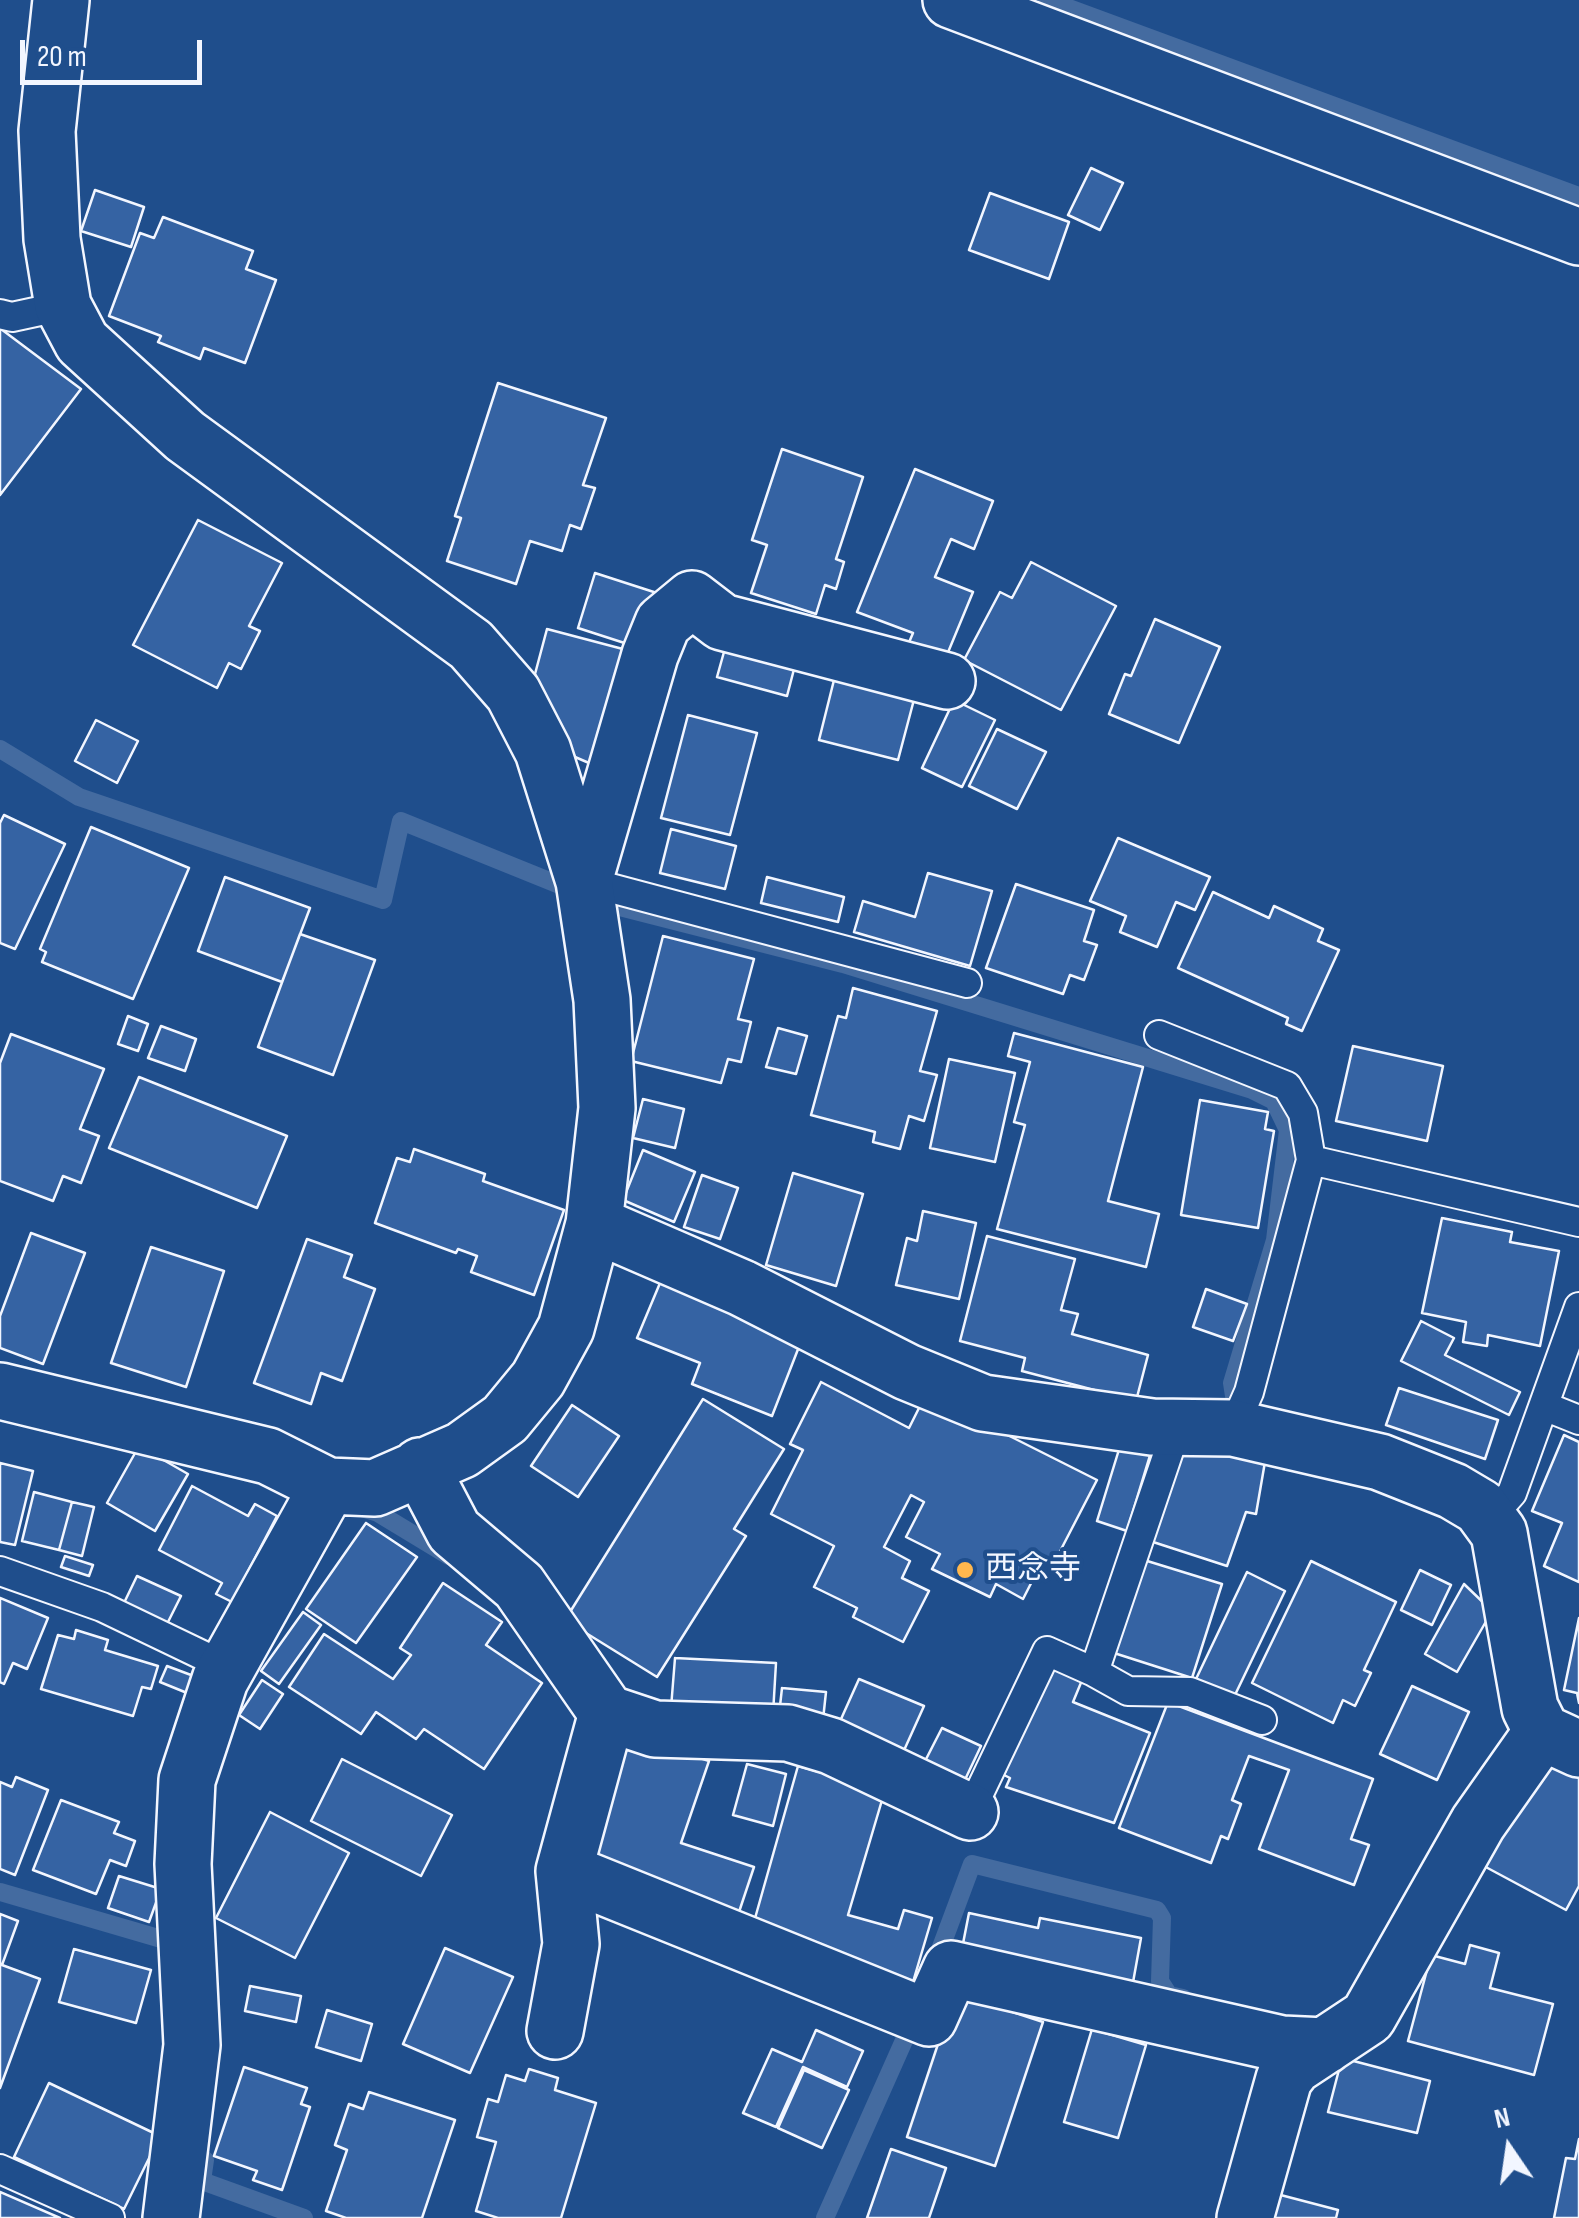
<!DOCTYPE html>
<html>
<head>
<meta charset="utf-8">
<style>
  body { margin:0 }
  #map { position:relative; width:1579px; height:2218px; overflow:hidden; background:#1f4e8c; font-family:"Sofia Sans Condensed",sans-serif }
  canvas { display:block }
  .north { position:absolute; left:1459px; top:2098px; width:100px; height:100px; -webkit-text-stroke:8px #1f4e8c; paint-order:stroke; rotate:347deg; font-size:28px; font-weight:700; line-height:40px; text-align:center; color:#f2f6ff }
  .north::after { content:''; display:block; margin:auto; width:35px; height:45px; background:#f2f6ff; clip-path:polygon(50% 0,100% 100%,50% 72%,0 100%) }
  .scale { position:absolute; left:20px; top:40px; width:182px; height:45px; box-sizing:border-box; border:5px solid #f2f6ff; border-top:0; padding-left:12px; font-size:30px; line-height:35px; white-space:nowrap; color:#f2f6ff; -webkit-text-stroke:8px #1f4e8c; paint-order:stroke }
</style>
</head>
<body>
<div id="map">
<canvas width="1579" height="2218"></canvas>
<div class="north">N</div>
<div class="scale">20 m</div>
</div>
<script>
const c = document.querySelector('canvas').getContext('2d');
c.lineJoin = 'round';
const toPath = rows => new Path2D(rows.map(r => 'M' + r).join(''));
function strokePath(path, color, width, dash) { c.strokeStyle = color; c.lineWidth = width; c.lineCap = dash ? 'butt' : 'round'; c.setLineDash(dash || []); c.stroke(path); }
function paint(path, color) { c.fillStyle = color; c.fill(path, 'evenodd'); }
function drawText(font, color, halo, rows, align = 'center') {
  c.font = font + ' "Sofia Sans Condensed","Noto Sans JP",sans-serif'; c.lineWidth = 8; c.setLineDash([]); c.textBaseline = 'middle'; c.strokeStyle = halo; c.fillStyle = color; for (const [text, x, y, turn = 0] of rows) {
    c.save(); c.translate(x, y); c.rotate((+turn || 0) * Math.PI / 180); c.textAlign = isNaN(turn) ? turn : align; if (halo) c.strokeText(text, 0, 0); c.fillText(text, 0, 0); c.restore();
  }
}
strokePath(toPath([
  [1047,0,1579,196],
  [0,749,79,797,383,900,401,821,604,903,843,964,1252,1090,1274,1101,1288,1130,1275,1240,1232,1383,1234,1396,1249,1405],
  [358,1507,378,1513,449,1556],
  [0,1892,182,1945],
  [934,1966,972,1864,1157,1910,1162,1918,1160,1981,1169,1995,1183,1998],
  [205,2160,202,2181,304,2218],
  [825,2218,914,2018]
]), '#446ba0', 18);
const building = toPath([
  [1091,168,1123,183,1100,230,1068,215,1091,168],
  [95,190,144,207,131,247,81,231,95,190],
  [990,193,1069,222,1049,279,969,250,990,193],
  [163,217,253,251,246,269,276,280,245,363,204,348,200,359,158,342,161,336,109,316,140,233,154,238,163,217],
  [1,329,81,389,0,495,0,330,1,329],
  [498,383,606,418,583,485,595,488,581,529,570,525,562,551,530,541,516,584,447,561,461,518,455,516,498,383],
  [782,449,863,477,836,559,844,562,836,589,825,585,816,614,751,593,767,545,752,540,782,449],
  [915,469,993,501,974,549,951,539,935,577,973,592,944,662,907,647,913,633,857,612,915,469],
  [198,520,282,563,249,626,260,631,241,669,229,663,217,688,133,645,198,520],
  [1031,562,1116,606,1061,710,964,660,1000,592,1012,598,1031,562],
  [595,573,660,594,643,649,578,628,595,573],
  [1155,619,1220,647,1179,743,1109,714,1125,674,1131,676,1155,619],
  [547,629,638,653,603,769,575,757,535,674,547,629],
  [729,634,798,654,787,696,717,677,729,634],
  [836,672,916,692,898,760,819,740,836,672],
  [954,700,995,720,962,787,922,768,954,700],
  [688,715,757,733,730,835,661,818,688,715],
  [96,720,138,741,117,783,75,761,96,720],
  [997,729,1046,752,1017,809,969,786,997,729],
  [4,815,65,844,15,949,0,943,0,823,4,815],
  [91,827,189,868,133,999,42,962,46,952,40,949,91,827],
  [671,829,736,846,725,889,660,873,671,829],
  [1118,838,1210,877,1195,910,1176,902,1157,947,1120,932,1126,916,1090,901,1118,838],
  [928,873,992,891,970,966,854,932,863,901,915,917,928,873],
  [225,877,310,908,282,982,198,951,225,877],
  [767,877,844,897,838,922,761,903,767,877],
  [1016,884,1094,910,1084,941,1097,945,1084,980,1070,975,1063,994,986,968,1016,884],
  [1213,892,1269,918,1274,906,1323,929,1318,941,1339,950,1302,1031,1286,1024,1288,1018,1178,968,1213,892],
  [300,934,375,960,333,1075,258,1047,300,934],
  [663,936,754,959,738,1019,751,1022,741,1062,728,1059,721,1083,631,1061,663,936],
  [853,988,937,1011,920,1071,937,1075,924,1121,909,1116,900,1149,873,1142,875,1132,811,1115,838,1016,846,1018,853,988],
  [128,1016,148,1024,138,1051,118,1044,128,1016],
  [161,1026,196,1039,185,1071,148,1058,161,1026],
  [778,1028,807,1036,796,1074,766,1067,778,1028],
  [1014,1033,1143,1067,1108,1201,1159,1214,1146,1267,997,1229,1025,1125,1014,1122,1030,1062,1008,1056,1014,1033],
  [11,1034,104,1069,80,1129,99,1136,81,1183,63,1176,53,1201,0,1181,0,1063,11,1034],
  [1353,1046,1443,1066,1427,1141,1336,1121,1353,1046],
  [949,1059,1015,1073,995,1162,930,1148,949,1059],
  [139,1077,287,1136,257,1208,109,1148,139,1077],
  [643,1099,684,1109,675,1148,633,1138,643,1099],
  [1200,1100,1268,1112,1265,1129,1274,1131,1258,1228,1181,1215,1200,1100],
  [414,1149,485,1174,483,1181,564,1210,534,1295,471,1272,477,1256,458,1249,456,1253,375,1223,397,1158,410,1162,414,1149],
  [643,1150,695,1172,674,1222,623,1200,643,1150],
  [793,1173,863,1194,836,1286,766,1265,793,1173],
  [702,1175,738,1188,720,1239,684,1227,702,1175],
  [923,1211,976,1223,959,1299,896,1285,907,1238,917,1241,923,1211],
  [1442,1218,1512,1232,1510,1242,1559,1251,1540,1346,1488,1335,1487,1346,1463,1342,1466,1322,1422,1313,1442,1218],
  [31,1233,85,1253,43,1364,0,1348,0,1316,31,1233],
  [987,1236,1075,1259,1061,1310,1078,1314,1072,1334,1148,1355,1136,1401,1022,1371,1025,1358,960,1341,987,1236],
  [307,1239,352,1255,344,1277,375,1289,342,1381,321,1373,311,1404,254,1383,307,1239],
  [151,1247,224,1271,186,1387,111,1363,151,1247],
  [660,1283,802,1339,772,1416,692,1384,700,1363,637,1338,660,1283],
  [1206,1289,1247,1304,1233,1341,1193,1327,1206,1289],
  [1421,1321,1454,1338,1445,1355,1520,1392,1509,1415,1401,1361,1421,1321],
  [821,1382,909,1428,926,1394,1097,1480,1055,1561,1045,1556,1023,1599,996,1584,990,1597,932,1569,940,1554,906,1537,924,1502,911,1495,884,1547,910,1561,902,1578,929,1591,903,1642,853,1617,857,1608,814,1587,834,1546,771,1514,803,1450,790,1444,821,1382],
  [1399,1388,1498,1420,1485,1459,1386,1425,1399,1388],
  [703,1399,784,1449,734,1529,746,1536,657,1677,565,1620,703,1399],
  [572,1405,619,1436,578,1497,531,1466,572,1405],
  [1564,1435,1579,1442,1579,1582,1544,1566,1562,1523,1532,1511,1564,1435],
  [1184,1440,1266,1456,1256,1514,1246,1512,1227,1566,1150,1541,1184,1440],
  [1121,1443,1151,1452,1127,1531,1097,1521,1121,1443],
  [139,1446,188,1474,155,1531,107,1503,139,1446],
  [0,1463,33,1471,15,1545,0,1542,0,1463],
  [192,1486,248,1516,255,1504,277,1516,232,1602,216,1594,222,1583,159,1550,192,1486],
  [34,1492,72,1502,59,1550,22,1541,34,1492],
  [72,1502,94,1507,82,1556,59,1550,72,1502],
  [366,1523,417,1557,356,1643,306,1609,366,1523],
  [65,1556,93,1565,89,1576,61,1567,65,1556],
  [1144,1560,1222,1584,1192,1678,1114,1653,1144,1560],
  [1311,1561,1396,1602,1364,1670,1371,1673,1355,1706,1343,1700,1333,1723,1252,1683,1311,1561],
  [1420,1570,1451,1585,1432,1625,1401,1610,1420,1570],
  [1247,1572,1285,1591,1234,1697,1196,1679,1247,1572],
  [137,1576,181,1596,166,1626,123,1605,137,1576],
  [443,1583,502,1622,486,1645,542,1683,484,1769,424,1729,416,1739,376,1712,361,1734,289,1687,324,1634,393,1679,411,1655,400,1648,443,1583],
  [1464,1584,1492,1611,1457,1672,1425,1654,1464,1584],
  [0,1598,48,1618,27,1669,13,1663,4,1684,0,1682,0,1598],
  [303,1612,321,1625,279,1684,261,1671,303,1612],
  [1579,1618,1579,1703,1577,1693,1564,1690,1579,1618],
  [76,1630,108,1640,105,1650,158,1666,151,1689,142,1687,133,1716,41,1689,58,1635,74,1639,76,1630],
  [675,1658,776,1663,773,1714,671,1708,675,1658],
  [1050,1660,1085,1673,1073,1702,1150,1733,1114,1823,1006,1787,1010,1778,1004,1775,1050,1660],
  [167,1666,199,1678,192,1695,160,1682,167,1666],
  [859,1679,924,1706,901,1757,837,1728,859,1679],
  [262,1680,283,1694,260,1729,239,1715,262,1680],
  [1412,1686,1469,1712,1437,1780,1380,1754,1412,1686],
  [782,1688,826,1692,822,1729,778,1724,782,1688],
  [1168,1702,1373,1779,1351,1839,1369,1845,1354,1885,1259,1849,1289,1770,1249,1756,1232,1800,1241,1804,1228,1839,1221,1836,1211,1863,1119,1828,1168,1702],
  [942,1728,981,1746,962,1786,922,1767,942,1728],
  [628,1734,709,1761,681,1843,754,1867,734,1927,582,1870,628,1734],
  [1541,1755,1579,1776,1579,1886,1566,1910,1482,1865,1541,1755],
  [342,1759,452,1815,421,1876,311,1821,342,1759],
  [747,1764,786,1774,773,1826,733,1815,747,1764],
  [798,1766,885,1790,848,1915,898,1929,904,1910,932,1918,913,1982,750,1936,798,1766],
  [16,1777,48,1790,15,1875,0,1869,0,1782,12,1787,16,1777],
  [61,1800,119,1822,114,1833,135,1841,126,1866,110,1860,96,1894,33,1870,61,1800],
  [270,1812,349,1853,295,1958,216,1918,270,1812],
  [119,1876,161,1889,149,1922,108,1908,119,1876],
  [969,1913,1038,1928,1040,1918,1141,1938,1130,1999,959,1964,969,1913],
  [0,1914,18,1921,2,1965,40,1979,0,2088,0,1914],
  [1470,1945,1499,1953,1490,1988,1553,2004,1534,2075,1408,2041,1431,1955,1465,1964,1470,1945],
  [445,1948,513,1977,470,2073,403,2044,445,1948],
  [74,1949,151,1970,136,2023,59,2002,74,1949],
  [250,1986,301,1996,296,2022,245,2011,250,1986],
  [955,1993,1043,2022,995,2166,907,2137,955,1993],
  [327,2010,372,2024,361,2061,316,2047,327,2010],
  [1092,2029,1146,2045,1118,2138,1064,2122,1092,2029],
  [816,2030,863,2051,847,2087,803,2067,776,2127,743,2113,772,2049,802,2062,816,2030],
  [1342,2058,1430,2081,1417,2133,1328,2112,1342,2058],
  [244,2067,307,2088,301,2104,310,2107,282,2190,253,2180,257,2171,214,2156,244,2067],
  [529,2069,558,2078,555,2090,596,2103,561,2218,498,2218,476,2211,496,2142,477,2137,488,2099,498,2102,506,2075,525,2081,529,2069],
  [804,2070,849,2090,822,2148,778,2128,804,2070],
  [49,2083,160,2136,124,2209,14,2157,49,2083],
  [369,2092,455,2120,422,2218,346,2218,326,2211,347,2150,335,2145,349,2104,363,2109,369,2092],
  [1579,2139,1579,2218,1554,2218,1566,2158,1575,2159,1579,2139],
  [891,2149,946,2168,929,2218,867,2218,891,2149],
  [0,2192,60,2218,0,2218,0,2192],
  [1273,2193,1338,2210,1336,2218,1267,2218,1273,2193]
]);
paint(building, '#3563a3');
strokePath(building, '#f2f6ff', 2.5);
const lane = toPath([
  [0,314,12,317,63,306],
  [584,881,967,983],
  [1159,1035,1287,1086,1303,1113,1311,1160],
  [1544,1406,1579,1420],
  [1233,1428,1249,1392,1311,1160,1579,1222],
  [1489,1519,1512,1493,1579,1307],
  [0,1571,102,1607,227,1667],
  [1094,1672,1128,1691,1190,1692,1262,1720],
  [970,1812,1047,1651,1094,1672,1177,1427],
  [0,2169,110,2218]
]);
const street = toPath([
  [951,0,1579,237],
  [584,881,650,655,663,623,692,599,722,622,947,681],
  [594,1224,742,1288,907,1372,983,1403,1152,1427,1233,1428,1380,1462,1453,1491,1480,1507,1499,1533,1530,1708,1542,1732,1579,1749],
  [0,1391,268,1456,328,1486,375,1488,462,1450,505,1419,538,1379,566,1328,594,1224,607,1108,602,1000,584,881,543,751,513,693,471,645,185,436,82,342,63,306,52,239,47,131,61,0],
  [420,1466,454,1531,519,1586,607,1713,564,1871,929,2018,951,1969,1282,2044,1325,2046],
  [607,1713,655,1729,788,1733,831,1746,970,1812],
  [555,2031,571,1944,564,1871],
  [171,2218,192,2045,183,1864,187,1780,220,1680,328,1486],
  [1245,2218,1284,2079,1294,2066,1368,2017,1478,1823,1542,1732]
]);
strokePath(lane, '#f2f6ff', 32);
strokePath(street, '#f2f6ff', 60);
strokePath(lane, '#1f4e8c', 28);
strokePath(street, '#1f4e8c', 55);
for (const [x, y, r, color] of [
  [965,1570,10,"#ffb74d"]
]) { const dot = new Path2D(); dot.arc(x, y, r, 0, 2 * Math.PI); c.fillStyle = color; c.fill(dot); strokePath(dot, '#1f4e8c', 4); }
drawText('32px', '#f2f6ff', '#1f4e8c', [
  ["西念寺",985,1570]
], 'left');
</script>
</body>
</html>
